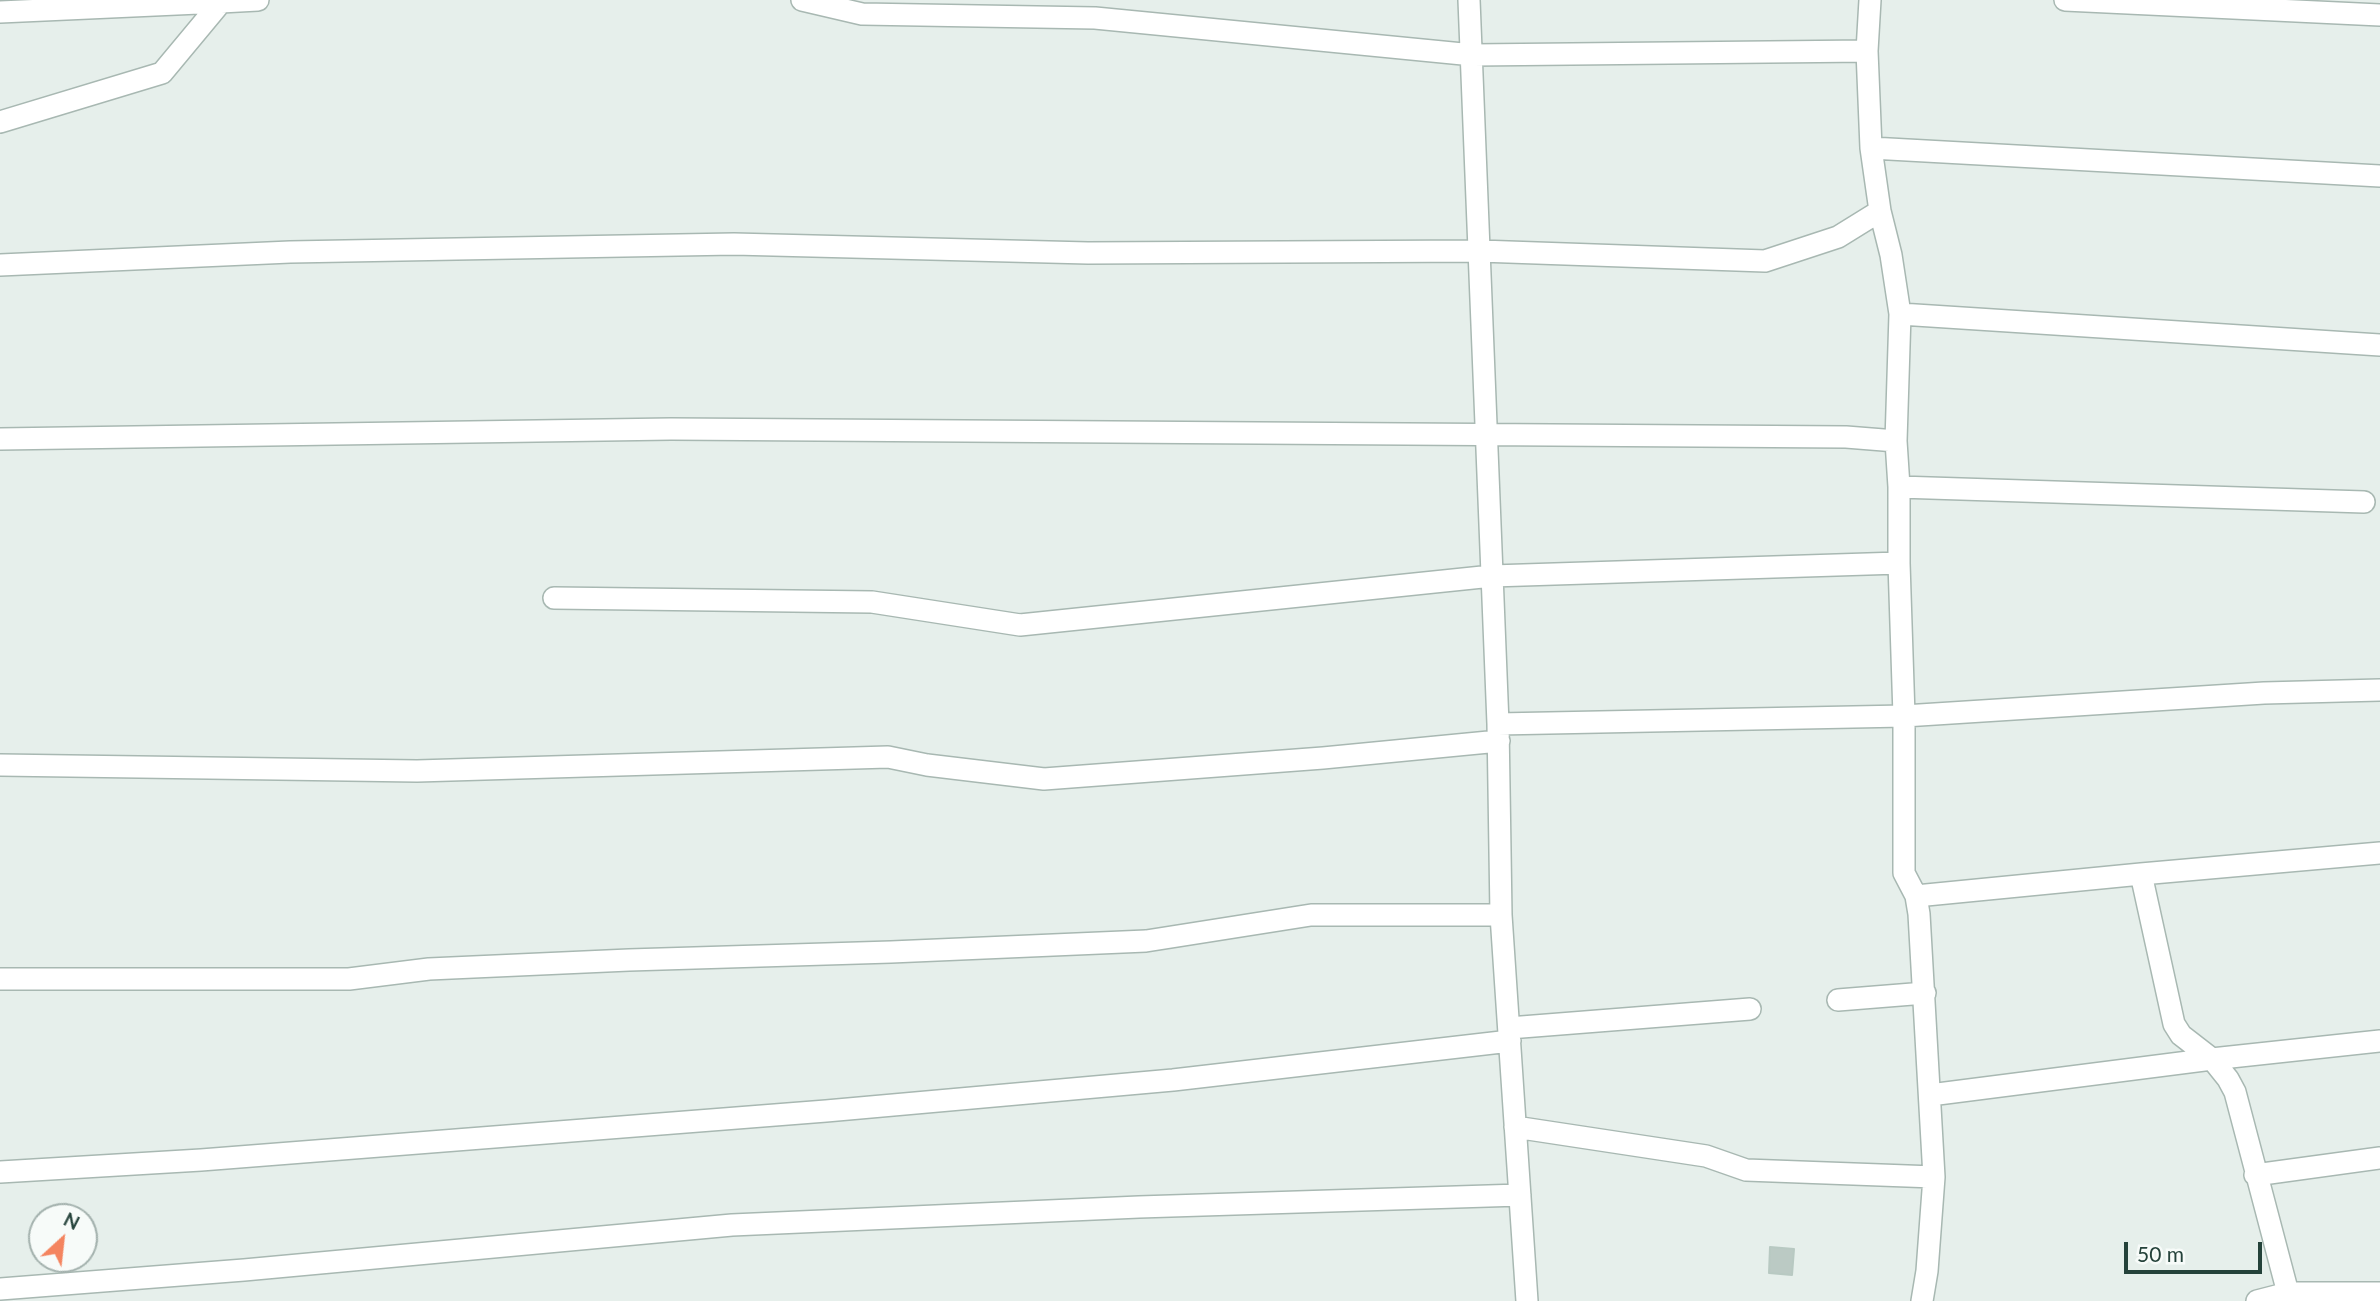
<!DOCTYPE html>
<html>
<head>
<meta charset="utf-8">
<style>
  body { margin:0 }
  #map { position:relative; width:2380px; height:1301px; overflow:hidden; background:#e6efeb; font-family:Lato,sans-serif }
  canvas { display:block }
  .north { position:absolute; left:28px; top:1203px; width:70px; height:70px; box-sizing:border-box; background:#f7fbf9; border:2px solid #a3b1ad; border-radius:50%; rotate:27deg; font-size:19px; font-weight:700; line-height:28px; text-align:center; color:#24423a }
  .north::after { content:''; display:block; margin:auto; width:24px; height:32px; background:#f4845f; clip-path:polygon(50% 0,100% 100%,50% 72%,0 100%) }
  .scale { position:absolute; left:2124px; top:1242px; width:138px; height:32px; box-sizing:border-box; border:4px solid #24423a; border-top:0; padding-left:9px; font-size:21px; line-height:24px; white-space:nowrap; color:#24423a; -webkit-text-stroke:5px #f7fbf9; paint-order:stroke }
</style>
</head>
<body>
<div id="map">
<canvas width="2380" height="1301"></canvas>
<div class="north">N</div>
<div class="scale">50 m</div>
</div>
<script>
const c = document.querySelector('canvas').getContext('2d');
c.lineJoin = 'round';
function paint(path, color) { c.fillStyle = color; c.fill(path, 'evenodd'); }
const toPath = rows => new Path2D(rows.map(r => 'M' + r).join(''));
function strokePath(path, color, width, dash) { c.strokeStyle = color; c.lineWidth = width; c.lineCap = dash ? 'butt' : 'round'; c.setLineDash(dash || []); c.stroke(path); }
const building = toPath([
  [1770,1247,1794,1249,1792,1275,1769,1273,1770,1247]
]);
paint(building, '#bbcac4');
strokePath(building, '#b8c9c2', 2);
const minor = toPath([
  [802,0,862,14,1095,18,1473,55,1867,51],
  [1469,0,1498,724,1501,915,1527,1301],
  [1870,0,1867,51,1871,148,1880,211,1891,255,1900,314,1896,441,1899,487,1899,563,1904,716,1904,873,1916,896,1919,914,1934,1177,1927,1271,1922,1301],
  [2065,0,2380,15],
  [0,12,221,2],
  [0,122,162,73,221,2,258,0],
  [1871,148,2380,176],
  [0,265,290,252,734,244,1088,253,1480,251,1765,261,1838,237,1880,211],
  [1900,314,2380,345],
  [0,439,671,429,1846,437,1896,441],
  [1899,487,2364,502],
  [554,598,872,602,1020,625,1492,576,1899,563],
  [1498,724,1904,716,2264,693,2380,690],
  [0,765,417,771,888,757,927,765,1044,779,1323,758,1499,741],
  [2141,874,2174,1024,2181,1035,2212,1059,2228,1079,2235,1092,2288,1293],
  [1916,896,2141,874,2380,853],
  [0,979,349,979,429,969,629,960,891,952,1146,941,1311,915,1501,915],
  [1838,1000,1925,993],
  [1509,1028,1750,1009],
  [1930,1095,2212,1059,2380,1041],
  [1515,1127,1706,1156,1746,1170,1934,1177],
  [0,1172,201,1160,826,1111,1173,1080,1510,1041],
  [2255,1175,2380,1158],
  [0,1289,244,1270,732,1225,1139,1207,1520,1195],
  [2257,1301,2288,1293,2380,1293]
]);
strokePath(minor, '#a8b8b2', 24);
strokePath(minor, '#fff', 21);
</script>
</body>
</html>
